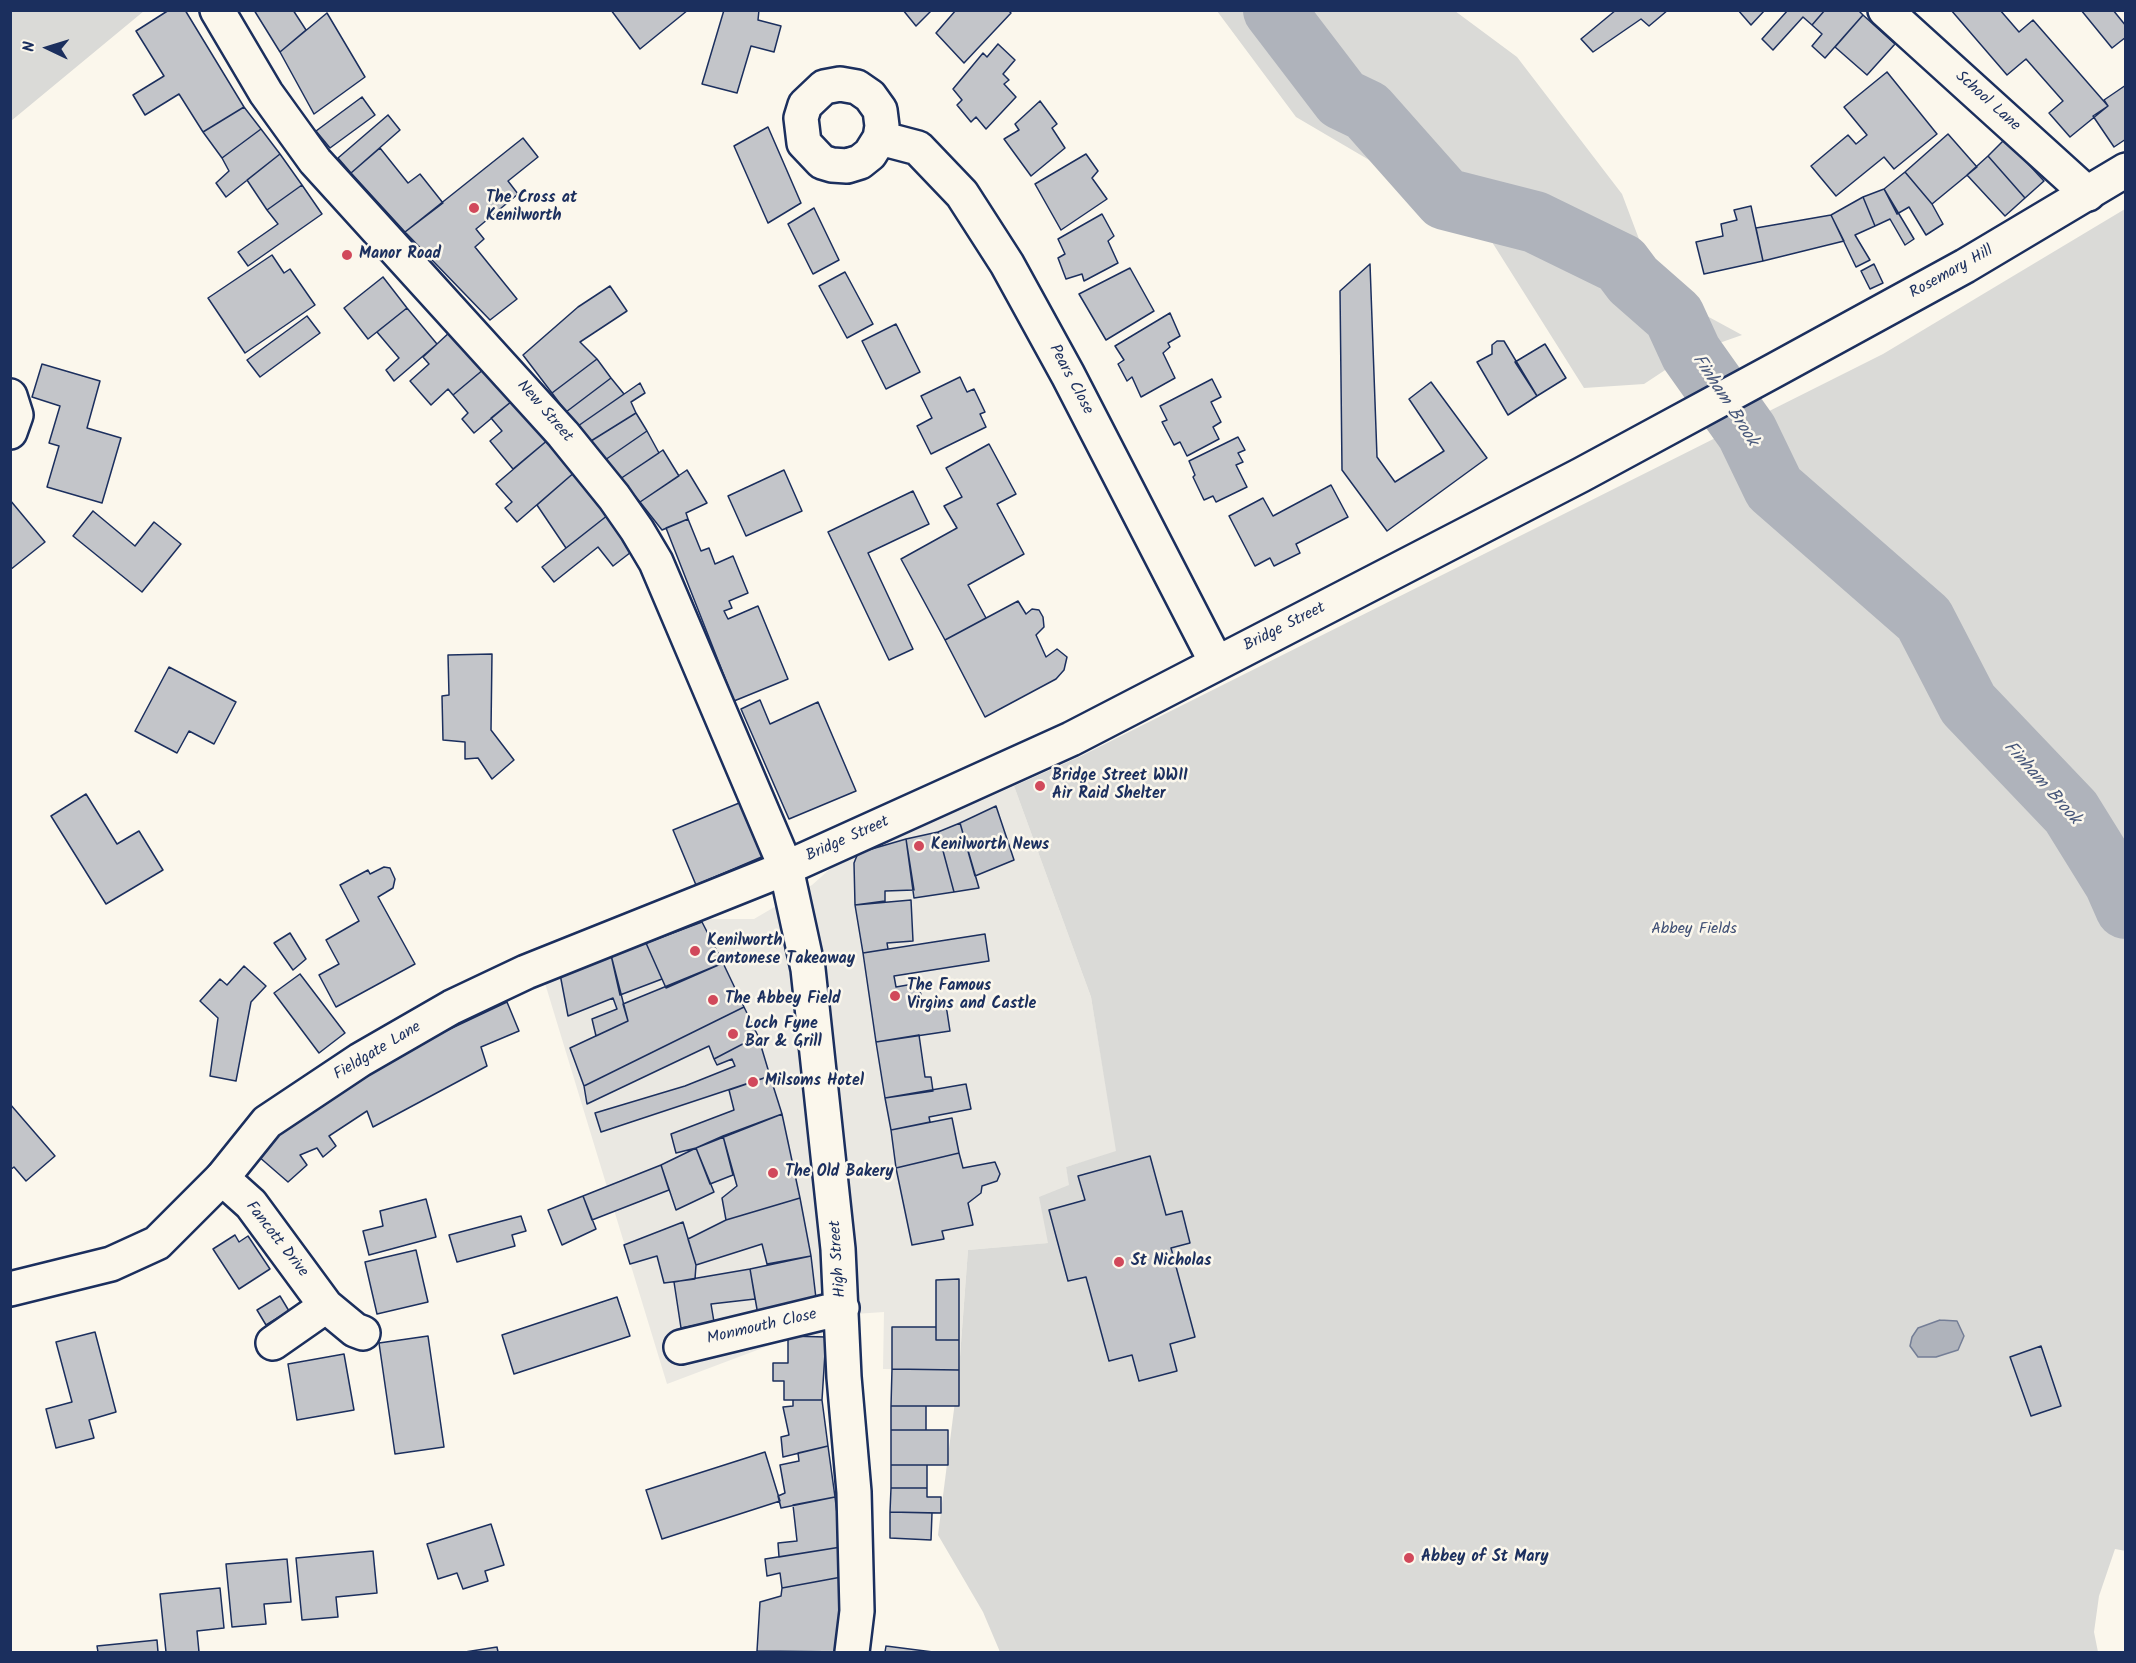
<!DOCTYPE html>
<html>
<head>
<meta charset="utf-8">
<style>
  body { margin:0 }
  #map { position:relative; width:2136px; height:1663px; overflow:hidden; background:#fbf7ec; font-family:Kalam,sans-serif }
  canvas { display:block }
  .frame { position:absolute; inset:0; border:12px solid #1b2f5e; pointer-events:none }
  .north { position:absolute; left:18px; top:18px; width:60px; height:60px; -webkit-text-stroke:4px #fbf7ec; paint-order:stroke; rotate:274deg; font-size:16px; font-weight:700; line-height:24px; text-align:center; color:#1b2f5e }
  .north::after { content:''; display:block; margin:auto; width:21px; height:27px; background:#1b2f5e; clip-path:polygon(50% 0,100% 100%,50% 72%,0 100%) }
</style>
</head>
<body>
<div id="map">
<canvas width="2136" height="1663"></canvas>
<div class="frame"></div>
<div class="north">N</div>
</div>
<script>
const c = document.querySelector('canvas').getContext('2d');
c.lineJoin = 'round';
function paint(path, color) { c.fillStyle = color; c.fill(path, 'evenodd'); }
const toPath = rows => new Path2D(rows.map(r => 'M' + r).join(''));
function strokePath(path, color, width, dash) { c.strokeStyle = color; c.lineWidth = width; c.lineCap = dash ? 'butt' : 'round'; c.setLineDash(dash || []); c.stroke(path); }
function drawText(font, color, halo, rows, align = 'center') {
  c.font = font + ' Kalam,sans-serif'; c.lineWidth = 5; c.setLineDash([]); c.textBaseline = 'middle'; c.strokeStyle = halo; c.fillStyle = color; for (const [text, x, y, turn = 0] of rows) {
    c.save(); c.translate(x, y); c.rotate((+turn || 0) * Math.PI / 180); c.textAlign = isNaN(turn) ? turn : align; if (halo) c.strokeText(text, 0, 0); c.fillText(text, 0, 0); c.restore();
  }
}
paint(toPath([
  [1014,786,1091,997,1117,1152,1066,1167,1070,1185,1049,1243,968,1250,959,1370,883,1369,884,1312,826,1316,821,1339,789,1338,667,1384,544,980,703,919,754,919,812,885,831,868]
]), '#eae8e2');
paint(toPath([
  [11,10,144,10,144,11,11,121],
  [1217,11,1455,11,1517,57,1622,194,1645,255,1683,303,1742,335,1691,353,1644,384,1584,388,1492,242,1449,217,1376,164,1296,117],
  [2125,209,2126,1551,2115,1549,2099,1596,2094,1632,2098,1652,1000,1652,983,1612,938,1535,959,1370,968,1250,1048,1243,1039,1197,1069,1185,1066,1167,1116,1151,1091,997,1014,786,1081,756,1883,354]
]), '#dadad7');
const water = toPath([
  [1940,1320,1957,1321,1964,1336,1958,1350,1936,1357,1918,1357,1910,1346,1912,1337,1918,1328,1940,1320]
]);
paint(water, '#afb3bb');
strokePath(water, '#747e96', 1.5);
strokePath(toPath([
  [1274,10,1342,99,1367,111,1445,199,1535,222,1621,264,1633,280,1674,316,1691,353,1747,432,1774,488,1924,619,1968,704,2071,812,2115,883,2126,908]
]), '#afb3bb', 62);
const building = toPath([
  [169,10,185,10,244,107,203,132,179,94,145,115,133,95,164,76,136,31,169,10],
  [254,10,293,10,306,30,280,52,254,10],
  [611,10,688,10,640,49,611,10],
  [724,10,759,10,758,20,781,26,774,52,751,46,737,93,702,84,724,10],
  [903,10,932,10,916,26,903,10],
  [956,10,1008,10,1011,13,964,63,936,33,956,10],
  [1616,10,1668,10,1649,26,1641,19,1593,52,1581,39,1616,10],
  [1738,10,1765,10,1751,25,1738,10],
  [1788,10,1825,10,1812,25,1803,17,1773,50,1762,39,1788,10],
  [1825,10,1858,10,1863,15,1825,58,1812,46,1822,34,1812,25,1825,10],
  [1951,10,2000,10,2019,32,2033,20,2108,106,2070,137,2049,113,2063,101,2026,59,2007,75,1951,10],
  [2081,10,2113,10,2126,26,2126,37,2112,48,2081,10],
  [327,13,365,77,314,114,280,52,327,13],
  [1863,15,1895,44,1867,75,1835,47,1863,15],
  [998,44,1015,60,1003,74,1009,80,1004,84,1016,97,986,129,976,117,971,122,957,105,962,100,953,89,983,53,987,57,998,44],
  [1887,72,1937,134,1894,169,1884,157,1836,196,1811,166,1848,135,1856,144,1867,135,1844,107,1887,72],
  [2126,85,2126,139,2114,147,2093,116,2108,106,2104,100,2126,85],
  [362,97,375,115,330,148,316,131,362,97],
  [1040,101,1057,124,1052,128,1065,148,1031,176,1004,139,1019,130,1015,124,1040,101],
  [244,107,261,129,222,158,203,132,244,107],
  [388,115,400,130,351,173,338,158,388,115],
  [768,127,801,203,768,223,734,146,768,127],
  [261,129,280,154,226,197,216,183,229,171,222,158,261,129],
  [1948,134,1977,167,1932,204,1905,172,1948,134],
  [523,138,538,157,508,181,518,194,476,229,484,239,475,247,517,299,490,320,405,232,523,138],
  [2005,139,2044,181,2025,198,1988,156,2005,139],
  [380,148,408,183,420,174,443,203,405,232,351,173,380,148],
  [280,154,302,185,267,210,247,180,280,154],
  [1086,154,1098,171,1092,178,1107,199,1061,230,1035,184,1086,154],
  [1988,156,2025,198,2005,216,1967,175,1988,156],
  [1905,172,1932,204,1943,224,1926,235,1909,207,1897,214,1884,189,1905,172],
  [302,185,322,214,248,266,238,252,278,224,267,210,302,185],
  [1884,189,1914,239,1905,245,1890,219,1875,226,1863,197,1884,189],
  [1863,197,1875,226,1855,235,1870,260,1856,267,1831,215,1863,197],
  [1751,206,1763,261,1704,274,1696,242,1723,236,1721,224,1737,220,1734,210,1751,206],
  [814,208,839,260,813,274,788,224,814,208],
  [1102,214,1114,236,1108,241,1118,263,1084,281,1082,274,1066,279,1058,258,1065,254,1058,239,1102,214],
  [1831,215,1844,241,1763,261,1756,228,1831,215],
  [272,255,284,273,290,269,315,305,245,353,208,298,272,255],
  [1370,264,1377,457,1395,482,1444,451,1409,399,1431,382,1487,458,1387,531,1342,470,1340,291,1370,264],
  [1874,264,1883,283,1870,289,1861,271,1874,264],
  [1130,268,1154,311,1106,340,1079,294,1130,268],
  [845,272,873,324,847,338,819,286,845,272],
  [383,277,407,308,368,339,344,308,383,277],
  [610,286,627,311,580,342,597,359,552,393,523,355,578,307,610,286],
  [407,308,437,344,394,381,386,370,399,358,377,332,407,308],
  [1170,313,1180,336,1168,343,1170,347,1163,353,1175,378,1141,397,1132,377,1127,381,1118,364,1124,360,1115,346,1170,313],
  [307,316,320,333,260,377,247,360,307,316],
  [896,324,920,372,886,389,862,341,896,324],
  [451,331,484,369,453,395,448,389,431,405,410,381,429,364,423,357,451,331],
  [1497,341,1504,341,1537,396,1508,415,1477,362,1492,354,1492,345,1497,341],
  [1545,344,1566,378,1537,396,1515,362,1545,344],
  [597,359,611,378,566,412,552,393,597,359],
  [42,364,100,381,87,428,121,438,102,503,47,487,59,446,49,443,60,406,32,397,42,364],
  [484,369,512,401,474,433,462,419,468,413,453,395,484,369],
  [960,377,967,392,974,389,985,412,980,414,986,427,931,454,917,426,932,418,921,396,960,377],
  [611,378,624,394,578,426,566,412,611,378],
  [1212,379,1221,397,1211,402,1221,422,1213,427,1219,439,1187,456,1180,442,1174,445,1162,422,1167,420,1160,406,1212,379],
  [640,383,645,393,631,402,636,413,591,441,578,426,640,383],
  [512,401,549,439,513,469,490,441,502,431,491,418,512,401],
  [636,413,647,431,605,460,591,441,636,413],
  [647,431,659,453,620,479,605,460,647,431],
  [1238,437,1245,450,1238,453,1243,462,1236,465,1247,487,1216,502,1213,496,1204,500,1193,477,1195,475,1189,461,1238,437],
  [549,439,576,471,517,522,505,508,512,502,496,484,549,439],
  [989,444,1016,494,997,504,1024,554,968,585,986,618,945,640,901,559,957,528,944,506,962,497,946,468,989,444],
  [663,450,679,476,640,502,620,479,663,450],
  [687,470,707,503,686,513,688,519,662,530,640,502,687,470],
  [784,470,802,511,746,536,728,496,784,470],
  [576,471,608,515,566,548,537,505,576,471],
  [1331,485,1348,517,1296,544,1300,553,1274,566,1270,558,1255,566,1229,516,1263,498,1273,516,1331,485],
  [913,491,929,524,868,553,913,649,889,660,828,532,913,491],
  [10,500,45,542,10,570,10,500],
  [93,511,135,546,154,522,181,544,142,592,73,536,93,511],
  [608,515,635,549,613,566,598,547,554,582,542,567,608,515],
  [688,519,701,551,709,548,715,564,733,556,748,593,729,601,732,608,724,611,728,619,758,606,788,679,734,701,666,528,688,519],
  [1018,601,1026,614,1032,609,1039,610,1043,617,1044,627,1036,635,1046,657,1057,649,1067,657,1064,670,1056,679,985,717,945,640,1018,601],
  [492,654,491,730,514,760,492,779,478,758,465,759,465,742,443,740,442,696,449,695,448,655,492,654],
  [169,667,236,702,214,744,189,731,177,753,135,731,169,667],
  [760,700,770,724,818,702,856,791,789,819,741,709,760,700],
  [86,794,117,844,139,831,163,870,106,904,51,816,86,794],
  [749,799,771,853,696,885,673,830,749,799],
  [996,806,1014,860,975,876,960,823,996,806],
  [960,823,979,888,954,892,938,832,960,823],
  [938,832,954,892,914,898,906,839,938,832],
  [906,839,914,890,885,891,885,901,855,905,854,863,858,853,906,839],
  [384,867,390,868,395,879,393,888,378,897,415,964,336,1007,319,975,339,964,326,940,359,921,340,885,368,870,370,874,384,867],
  [911,900,913,941,887,943,888,949,863,953,855,905,911,900],
  [702,922,723,963,666,988,646,943,702,922],
  [290,933,306,959,293,970,274,943,290,933],
  [985,934,989,961,894,976,896,987,919,983,923,1008,946,1005,950,1031,876,1042,863,953,985,934],
  [646,943,662,979,620,995,611,955,646,943],
  [611,955,628,1021,596,1036,592,1019,617,1009,613,998,568,1016,560,974,611,955],
  [723,963,744,1007,584,1086,570,1048,628,1021,623,1004,723,963],
  [244,966,266,986,251,1002,236,1081,210,1076,218,1018,200,1001,220,979,227,985,244,966],
  [300,974,345,1033,319,1053,274,993,300,974],
  [507,1002,519,1031,481,1047,487,1066,373,1127,367,1111,329,1136,336,1146,323,1157,317,1148,300,1155,307,1165,288,1182,258,1156,265,1147,324,1093,397,1054,507,1002],
  [744,1007,758,1036,714,1059,709,1046,587,1104,584,1086,744,1007],
  [919,1035,925,1077,931,1077,933,1091,885,1098,876,1042,919,1035],
  [758,1036,770,1076,601,1132,595,1113,685,1086,735,1066,732,1059,717,1065,714,1059,758,1036],
  [770,1076,782,1114,696,1148,676,1153,671,1134,734,1110,729,1090,770,1076],
  [966,1084,971,1109,929,1117,930,1122,891,1130,885,1098,966,1084],
  [10,1104,55,1156,26,1181,14,1167,10,1170,10,1104],
  [782,1114,800,1198,726,1220,722,1198,737,1186,723,1136,782,1114],
  [952,1118,959,1153,896,1168,891,1130,952,1118],
  [723,1136,733,1175,710,1184,696,1148,723,1136],
  [696,1148,714,1192,676,1210,661,1165,696,1148],
  [959,1153,963,1168,995,1162,1000,1174,997,1181,982,1186,981,1193,968,1203,973,1225,942,1231,944,1239,912,1245,896,1168,959,1153],
  [1150,1156,1166,1215,1182,1211,1190,1243,1171,1248,1195,1337,1170,1344,1177,1371,1139,1381,1132,1355,1109,1361,1086,1277,1068,1281,1049,1210,1085,1200,1078,1176,1150,1156],
  [661,1165,669,1190,592,1220,583,1196,661,1165],
  [583,1196,596,1229,562,1245,548,1210,583,1196],
  [800,1198,811,1256,767,1264,762,1244,696,1265,688,1239,726,1220,800,1198],
  [426,1199,436,1237,369,1255,363,1231,383,1226,380,1211,426,1199],
  [521,1216,526,1231,512,1235,515,1246,457,1262,449,1235,521,1216],
  [683,1222,696,1265,695,1279,664,1283,657,1256,630,1264,624,1245,683,1222],
  [235,1235,239,1242,248,1236,270,1269,239,1289,213,1249,235,1235],
  [416,1250,428,1302,377,1314,365,1262,416,1250],
  [811,1256,817,1307,758,1315,750,1269,811,1256],
  [750,1269,755,1299,711,1304,714,1322,681,1328,674,1282,750,1269],
  [959,1279,959,1340,936,1340,936,1280,959,1279],
  [280,1296,289,1311,266,1325,257,1310,280,1296],
  [617,1297,630,1336,514,1374,502,1335,617,1297],
  [892,1327,936,1327,936,1340,959,1340,959,1370,892,1369,892,1327],
  [95,1332,116,1412,89,1420,94,1438,56,1448,46,1409,72,1402,56,1342,95,1332],
  [428,1336,444,1447,395,1454,379,1343,428,1336],
  [788,1336,826,1337,822,1400,784,1400,784,1381,773,1381,773,1363,788,1363,788,1336],
  [2041,1346,2061,1406,2031,1416,2010,1357,2041,1346],
  [344,1354,354,1410,297,1420,288,1364,344,1354],
  [892,1369,959,1370,959,1406,891,1406,892,1369],
  [793,1400,822,1400,828,1446,783,1457,781,1437,789,1435,783,1407,793,1406,793,1400],
  [891,1406,926,1406,926,1430,891,1430,891,1406],
  [891,1430,948,1430,948,1465,891,1465,891,1430],
  [828,1446,835,1497,781,1508,778,1496,785,1493,780,1465,799,1461,798,1453,828,1446],
  [765,1452,780,1501,662,1539,646,1490,765,1452],
  [891,1465,927,1465,927,1488,891,1488,891,1465],
  [891,1488,927,1488,927,1497,941,1497,941,1513,890,1512,891,1488],
  [835,1497,841,1547,779,1557,778,1543,797,1541,793,1505,835,1497],
  [890,1512,932,1513,931,1540,890,1538,890,1512],
  [491,1524,504,1565,485,1571,488,1581,463,1589,457,1573,438,1579,427,1544,491,1524],
  [841,1547,847,1576,782,1588,780,1573,767,1576,765,1559,841,1547],
  [373,1551,377,1593,336,1597,338,1617,302,1620,296,1558,373,1551],
  [287,1559,291,1602,264,1604,266,1624,232,1627,226,1564,287,1559],
  [847,1576,846,1652,757,1651,760,1602,781,1596,782,1588,847,1576],
  [220,1588,224,1628,197,1631,199,1652,166,1652,160,1594,220,1588],
  [157,1640,158,1652,98,1652,97,1646,157,1640],
  [886,1646,933,1652,885,1652,886,1646],
  [497,1647,498,1652,465,1652,497,1647]
]);
paint(building, '#c3c5c9');
strokePath(building, '#1b2f5e', 1.5);
const minor = toPath([
  [1885,10,2088,194],
  [880,138,882,126,880,110,870,96,857,87,840,84,824,87,805,105,801,118,804,143,822,162,832,165,847,166,860,162,870,154,880,138,918,148,962,194,1007,264,1068,375,1216,662],
  [10,396,16,415,10,432],
  [786,868,808,969,838,1249,844,1377,854,1492,857,1611,852,1652],
  [222,1178,251,1204,326,1306,355,1330,363,1333],
  [273,1343,326,1306],
  [681,1347,842,1308]
]);
const major = toPath([
  [217,10,266,93,315,161,563,434,614,497,637,530,656,562,786,868],
  [10,1289,111,1264,157,1243,222,1178,267,1122,360,1060,452,1007,526,972,786,868,1071,739,1581,475,1775,370,1965,266,2126,170]
]);
strokePath(minor, '#1b2f5e', 38);
strokePath(major, '#1b2f5e', 38);
strokePath(minor, '#fbf7ec', 33);
strokePath(major, '#fbf7ec', 33);
for (const [x, y, r, color] of [
  [474,208,6,"#d1495b"],
  [347,255,6,"#d1495b"],
  [1040,786,6,"#d1495b"],
  [919,846,6,"#d1495b"],
  [695,951,6,"#d1495b"],
  [895,996,6,"#d1495b"],
  [713,1000,6,"#d1495b"],
  [733,1034,6,"#d1495b"],
  [753,1082,6,"#d1495b"],
  [773,1173,6,"#d1495b"],
  [1119,1262,6,"#d1495b"],
  [1409,1558,6,"#d1495b"]
]) { const dot = new Path2D(); dot.arc(x, y, r, 0, 2 * Math.PI); c.fillStyle = color; c.fill(dot); strokePath(dot, '#fbf7ec', 2); }
drawText('16px', '#1b2f5e', '#fbf7ec', [
  ["School Lane",1987,102,42],
  ["Rosemary Hill",1952,273,-29],
  ["Pears Close",1070,380,62],
  ["New Street",544,412,49],
  ["Bridge Street",1285,628,-27],
  ["Bridge Street",848,840,-24],
  ["Fieldgate Lane",378,1052,-31],
  ["Fancott Drive",276,1240,52],
  ["High Street",839,1259,-94],
  ["Monmouth Close",762,1328,-13]
]);
drawText('bold 16px', '#1b2f5e', '#fbf7ec', [
  ["The Cross at",486,199],
  ["Kenilworth",486,217],
  ["Manor Road",359,255],
  ["Bridge Street WWII",1052,777],
  ["Air Raid Shelter",1052,795],
  ["Kenilworth News",931,846],
  ["Kenilworth",707,942],
  ["Cantonese Takeaway",707,960],
  ["The Famous",907,987],
  ["Virgins and Castle",907,1005],
  ["The Abbey Field",725,1000],
  ["Loch Fyne",745,1025],
  ["Bar & Grill",745,1043],
  ["Milsoms Hotel",765,1082],
  ["The Old Bakery",785,1173],
  ["St Nicholas",1131,1262],
  ["Abbey of St Mary",1421,1558]
], 'left');
drawText('16px', '#415176', '#fbf7ec', [
  ["Abbey Fields",1694,930]
]);
drawText('italic 18px', '#47577a', '#fbf7ec', [
  ["Finham Brook",1724,401,57],
  ["Finham Brook",2041,784,48]
]);
</script>
</body>
</html>
